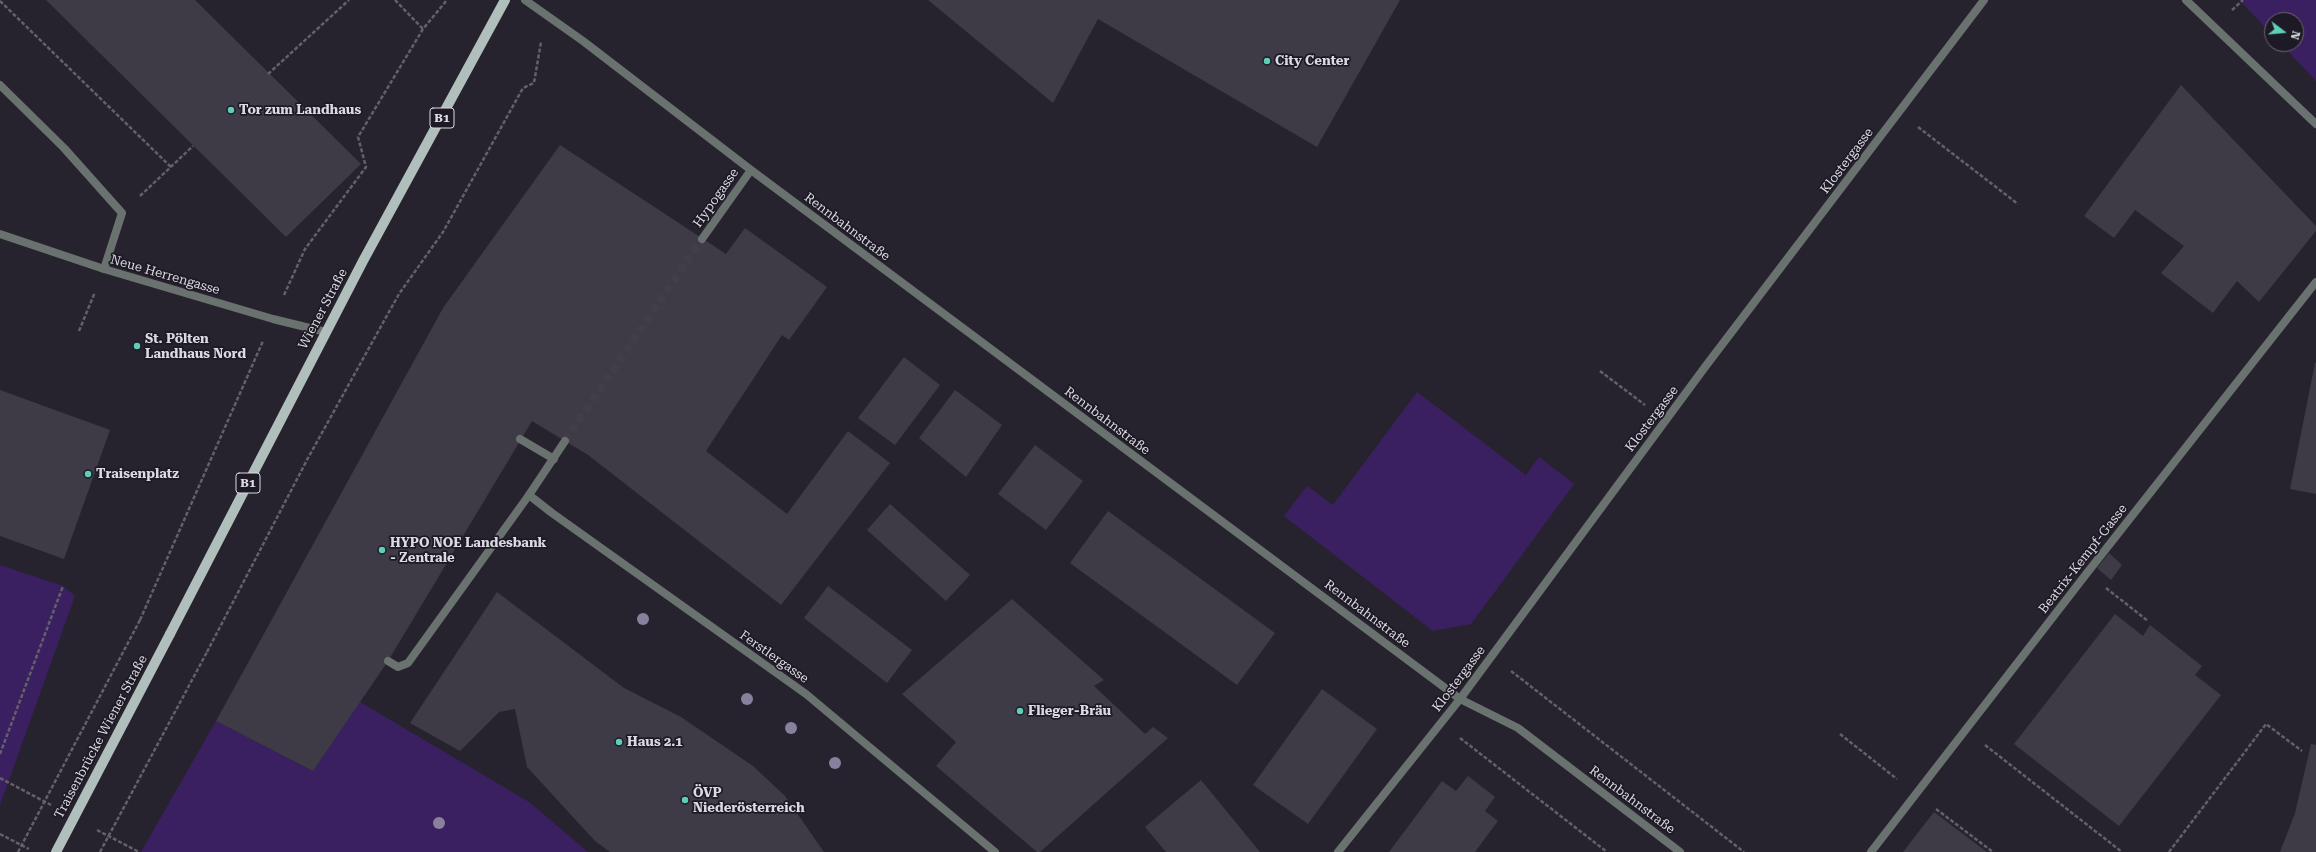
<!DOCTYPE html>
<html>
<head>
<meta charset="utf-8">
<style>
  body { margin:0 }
  #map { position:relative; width:2316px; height:852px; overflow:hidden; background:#27232e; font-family:"Roboto Serif",serif }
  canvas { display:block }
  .north { position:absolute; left:2264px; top:12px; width:40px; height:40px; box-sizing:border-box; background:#1d1a25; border:1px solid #696770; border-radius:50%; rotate:106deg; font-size:11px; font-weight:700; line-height:16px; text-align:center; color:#dcdae1 }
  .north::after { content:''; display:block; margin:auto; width:14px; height:18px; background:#5eceb7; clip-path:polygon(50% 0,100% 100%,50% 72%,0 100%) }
</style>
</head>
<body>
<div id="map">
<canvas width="2316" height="852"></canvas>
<div class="north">N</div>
</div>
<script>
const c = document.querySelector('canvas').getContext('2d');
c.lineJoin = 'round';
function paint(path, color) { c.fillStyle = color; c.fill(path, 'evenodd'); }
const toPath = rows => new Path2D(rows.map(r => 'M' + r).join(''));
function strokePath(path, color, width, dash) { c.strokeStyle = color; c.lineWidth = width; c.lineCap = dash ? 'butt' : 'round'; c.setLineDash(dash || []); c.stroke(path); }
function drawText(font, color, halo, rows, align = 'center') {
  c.font = font + ' "Roboto Serif",serif'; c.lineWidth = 3.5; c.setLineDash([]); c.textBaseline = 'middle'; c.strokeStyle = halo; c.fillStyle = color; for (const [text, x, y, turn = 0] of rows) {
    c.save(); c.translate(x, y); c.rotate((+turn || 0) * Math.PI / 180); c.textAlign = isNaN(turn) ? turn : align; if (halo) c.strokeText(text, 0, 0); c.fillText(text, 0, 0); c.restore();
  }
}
paint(toPath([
  [2239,0,2316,0,2316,81,2281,44,2296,44,2296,20,2272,20,2272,34],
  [1417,392,1526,475,1539,457,1574,484,1471,624,1433,631,1284,516,1307,486,1333,505],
  [0,565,63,586,75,596,0,805],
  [360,702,529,802,588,852,141,852,216,721,313,771]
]), '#3b2061');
paint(toPath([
  [46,0,195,0,361,164,286,237],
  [928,0,1400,0,1317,147,1098,19,1053,103],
  [2181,85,2316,226,2316,231,2259,302,2237,281,2213,313,2161,273,2184,246,2135,210,2114,238,2084,216],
  [560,145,726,254,745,228,827,287,789,340,782,335,706,451,787,514,848,431,890,463,781,605,588,455,532,421,388,661,313,771,216,721,443,308],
  [904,357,940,385,895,445,858,418],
  [2315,363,2316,363,2316,494,2290,489],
  [0,390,110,430,64,559,0,536],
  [955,390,1002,425,966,477,919,438],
  [1035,445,1083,481,1046,530,998,494],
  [890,504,970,575,946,601,867,530],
  [1108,511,1275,633,1237,685,1070,563],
  [2109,553,2122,565,2111,580,2097,568],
  [828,586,912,650,887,683,804,618],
  [497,592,624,688,681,717,753,766,785,796,824,852,610,852,595,841,527,767,515,709,499,712,460,751,410,723],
  [1012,599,1104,680,1094,686,1145,734,1153,727,1168,738,1040,852,1037,852,936,766,956,742,902,694],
  [2115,614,2143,636,2150,625,2202,666,2195,675,2221,695,2119,826,2014,744],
  [1322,689,1377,729,1308,824,1253,785],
  [2311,744,2316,745,2316,852,2280,852,2295,813],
  [1468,776,1495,797,1485,811,1498,821,1475,852,1389,852,1442,781,1456,791],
  [1201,780,1260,852,1166,852,1145,827],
  [1934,812,1975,843,1987,852,1903,852]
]), '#3e3a46');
strokePath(toPath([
  [565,441,702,239]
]), '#423e49', 8, [8, 4]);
strokePath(toPath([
  [395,0,423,29],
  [0,1,171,167],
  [2232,10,2243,0],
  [268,74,349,0],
  [1918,127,2018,204],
  [140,196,193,146],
  [284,295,305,249,366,167,358,137,423,29,447,0],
  [79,331,95,292],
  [1600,371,1645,405],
  [2106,588,2148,621],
  [140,620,263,341],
  [207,652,308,458,399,294,443,232,523,88,534,83,541,42],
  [1511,671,1744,852],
  [1840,734,1897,779],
  [1460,738,1607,852],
  [1985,745,2122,852],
  [0,754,63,586],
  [0,778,51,805],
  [1936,809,1993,852],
  [97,830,139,852],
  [0,834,29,849],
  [2169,852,2266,724,2302,751]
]), '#636069', 2.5, [4, 2]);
strokePath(toPath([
  [520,439,554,459],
  [388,661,398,667,408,663,529,495]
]), '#6a7270', 8);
strokePath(toPath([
  [0,85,64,148,122,213,104,269]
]), '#6a7270', 8);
strokePath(toPath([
  [525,0,583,41,751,170,1460,699,1518,728,1680,852],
  [0,234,104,269,273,319,326,332],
  [702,239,751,170],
  [565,441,529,495,552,513,806,694,995,852],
  [1338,852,1460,699,1705,367,1984,0],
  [1871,852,2087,573,2316,282]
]), '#6a7270', 8);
strokePath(toPath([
  [2186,0,2316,124]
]), '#6a7270', 8);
strokePath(toPath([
  [170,634,363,261,505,0]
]), '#b0bfbb', 10);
strokePath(toPath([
  [18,852,140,620],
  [100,852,207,652]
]), '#636069', 2.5, [4, 2]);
strokePath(toPath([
  [56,852,170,634]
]), '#b0bfbb', 10);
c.fillStyle = '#89809d';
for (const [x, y] of [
  [643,619],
  [747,699],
  [791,728],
  [835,763],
  [439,823]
]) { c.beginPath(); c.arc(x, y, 6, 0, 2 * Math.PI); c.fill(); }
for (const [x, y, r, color] of [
  [1267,61,4,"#5eceb7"],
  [231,110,4,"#5eceb7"],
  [137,346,4,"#5eceb7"],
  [88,474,4,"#5eceb7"],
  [382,550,4,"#5eceb7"],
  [1020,711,4,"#5eceb7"],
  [619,742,4,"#5eceb7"],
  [685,800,4,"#5eceb7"]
]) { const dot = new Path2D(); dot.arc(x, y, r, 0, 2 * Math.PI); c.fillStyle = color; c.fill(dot); strokePath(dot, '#1d1a25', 1.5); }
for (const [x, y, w] of [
  [442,118,24],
  [248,483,24]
]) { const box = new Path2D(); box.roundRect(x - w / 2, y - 10, w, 20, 3); c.fillStyle = '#1d1a25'; c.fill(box); strokePath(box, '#dcdae1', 1); }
drawText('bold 12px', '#dcdae1', null, [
  ["B1",442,118],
  ["B1",248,483]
]);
drawText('bold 13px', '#dcdae1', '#1d1a25', [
  ["City Center",1275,61],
  ["Tor zum Landhaus",239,110],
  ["St. Pölten",145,339],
  ["Landhaus Nord",145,354],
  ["Traisenplatz",96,474],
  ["HYPO NOE Landesbank",390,543],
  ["- Zentrale",390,558],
  ["Flieger-Bräu",1028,711],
  ["Haus 2.1",627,742],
  ["ÖVP",693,793],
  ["Niederösterreich",693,808]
], 'left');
drawText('13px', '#dcdae1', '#1d1a25', [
  ["Klostergasse",1847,161,-53],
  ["Hypogasse",716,198,-55],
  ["Rennbahnstraße",847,227,37],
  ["Neue Herrengasse",165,275,16],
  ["Wiener Straße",323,309,-62],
  ["Klostergasse",1652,419,-53],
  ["Rennbahnstraße",1107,421,37],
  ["Beatrix-Kempf-Gasse",2083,559,-52],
  ["Rennbahnstraße",1367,614,37],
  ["Ferstlergasse",774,657,35],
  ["Klostergasse",1459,679,-53],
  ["Traisenbrücke Wiener Straße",101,737,-62],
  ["Rennbahnstraße",1632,800,37]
]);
</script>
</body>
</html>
